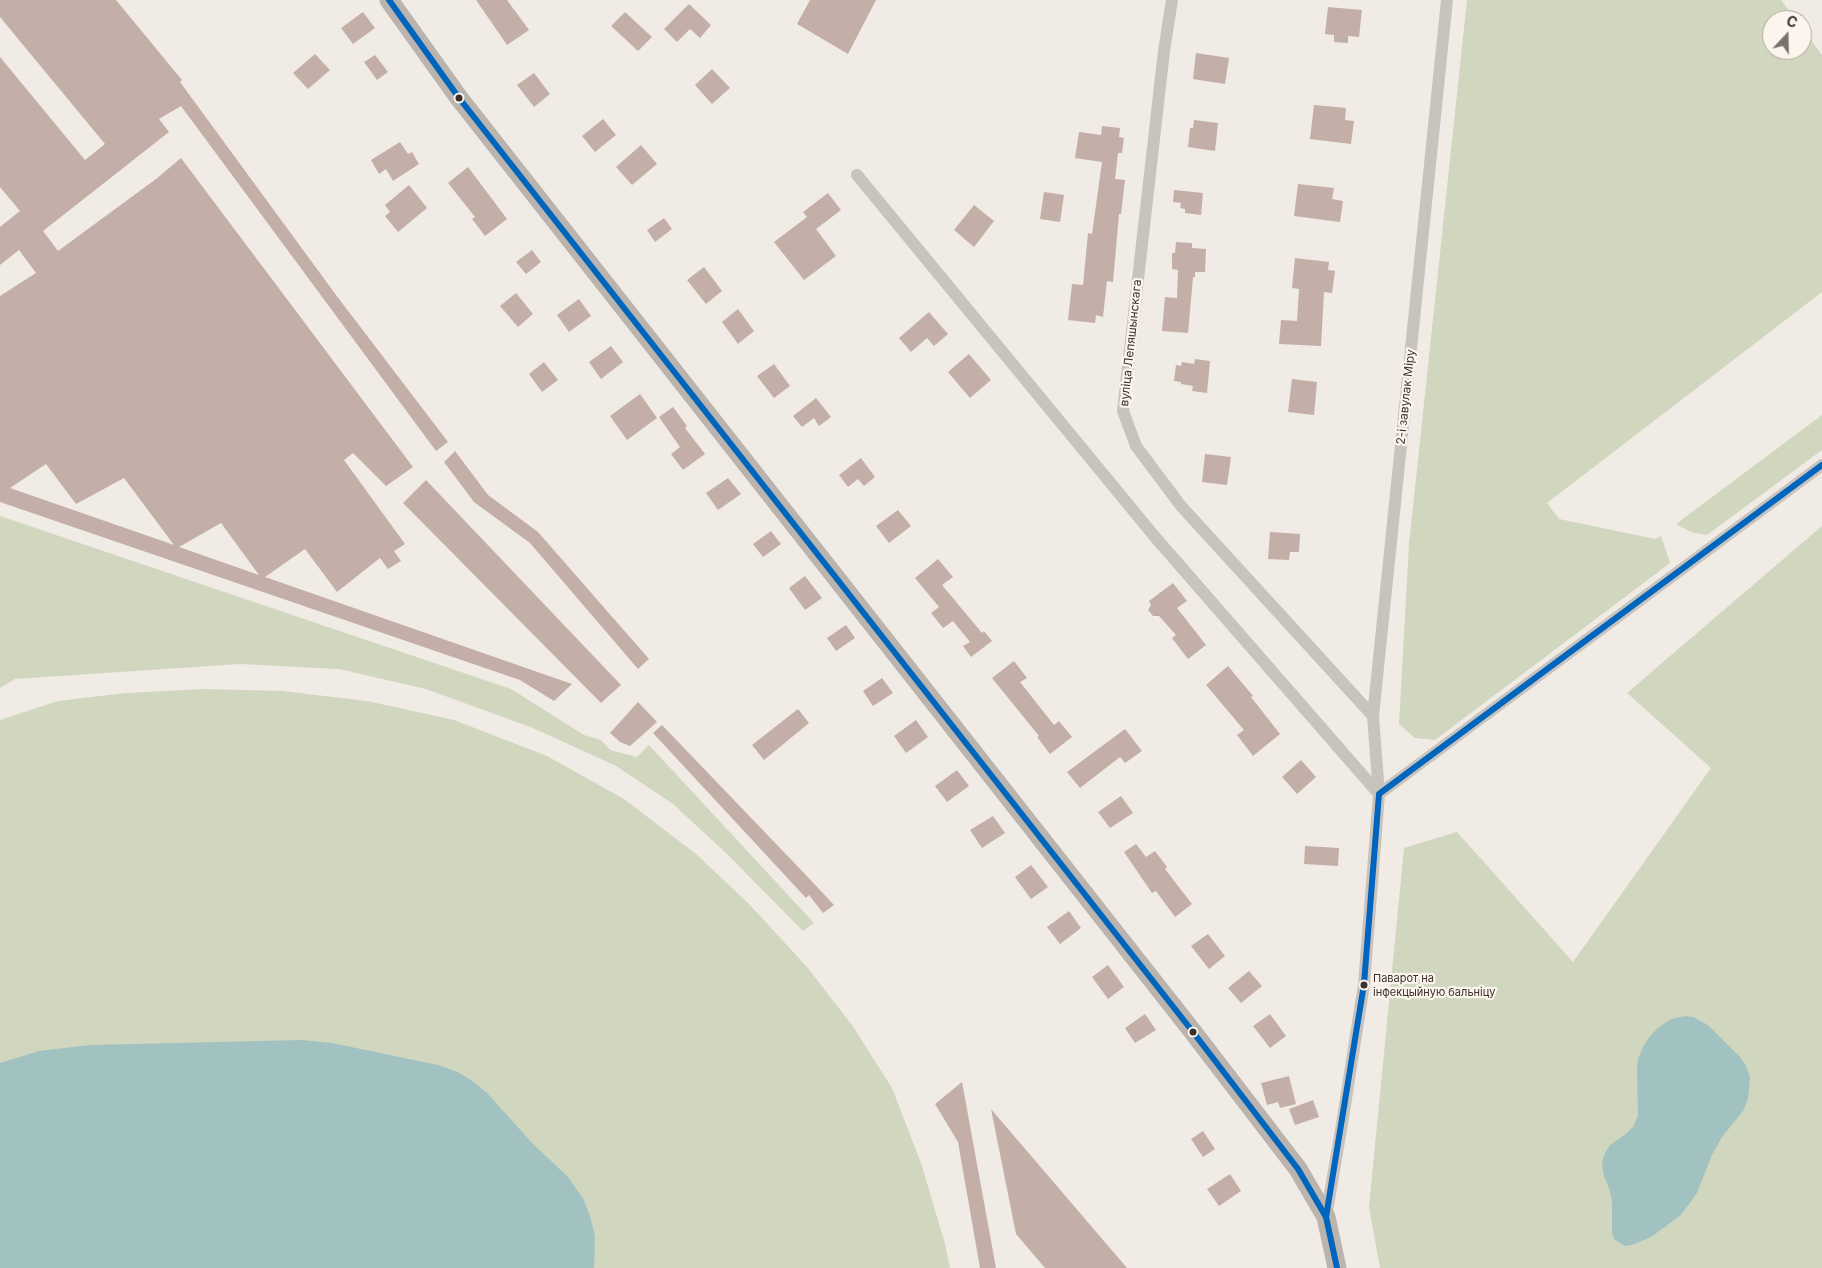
<!DOCTYPE html>
<html>
<head>
<meta charset="utf-8">
<style>
  body { margin:0 }
  #map { position:relative; width:1822px; height:1268px; overflow:hidden; background:#f0ebe5; font-family:Inter,sans-serif }
  canvas { display:block }
  .north { position:absolute; left:1762px; top:10px; width:50px; height:50px; box-sizing:border-box; background:#fbf5ee; border:1px solid #aea6a0; border-radius:50%; rotate:21deg; font-size:14px; font-weight:700; line-height:20px; text-align:center; color:#3b302b }
  .north::after { content:''; display:block; margin:auto; width:18px; height:22px; background:#7a716c; clip-path:polygon(50% 0,100% 100%,50% 72%,0 100%) }
</style>
</head>
<body>
<div id="map">
<canvas width="1822" height="1268"></canvas>
<div class="north">С</div>
</div>
<script>
const c = document.querySelector('canvas').getContext('2d');
c.lineJoin = 'round';
function paint(path, color) { c.fillStyle = color; c.fill(path, 'evenodd'); }
const toPath = rows => new Path2D(rows.map(r => 'M' + r).join(''));
function strokePath(path, color, width, dash) { c.strokeStyle = color; c.lineWidth = width; c.lineCap = dash ? 'butt' : 'round'; c.setLineDash(dash || []); c.stroke(path); }
function drawText(font, color, halo, rows, align = 'center') {
  c.font = font + ' Inter,sans-serif'; c.lineWidth = 4.5; c.setLineDash([]); c.textBaseline = 'middle'; c.strokeStyle = halo; c.fillStyle = color; for (const [text, x, y, turn = 0] of rows) {
    c.save(); c.translate(x, y); c.rotate((+turn || 0) * Math.PI / 180); c.textAlign = isNaN(turn) ? turn : align; if (halo) c.strokeText(text, 0, 0); c.fillText(text, 0, 0); c.restore();
  }
}
paint(toPath([
  [1467,0,1781,0,1796,20,1772,20,1772,50,1802,50,1802,28,1822,55,1822,292,1547,503,1559,519,1655,539,1661,536,1670,563,1435,740,1415,738,1399,724,1409,544],
  [1822,415,1822,450,1707,535,1691,532,1676,524],
  [0,516,511,689,584,735,601,740,610,750,637,757,649,745,814,923,803,931,726,853,673,804,616,766,533,728,426,689,339,669,240,664,15,679,0,688],
  [1822,526,1822,1268,1380,1268,1369,1207,1404,848,1457,832,1573,962,1711,768,1627,693],
  [203,689,282,691,367,701,454,720,547,756,624,799,696,854,749,904,807,967,852,1025,892,1088,921,1163,945,1244,950,1268,0,1268,0,720,58,701,125,693]
]), '#d1d6bf');
paint(toPath([
  [1685,1016,1693,1017,1708,1025,1740,1057,1746,1066,1750,1077,1748,1099,1743,1111,1722,1137,1712,1155,1697,1193,1681,1215,1651,1237,1632,1245,1625,1246,1614,1239,1612,1233,1612,1203,1610,1191,1604,1176,1602,1165,1604,1155,1610,1145,1627,1133,1633,1127,1638,1116,1637,1069,1638,1059,1643,1047,1650,1036,1659,1027,1671,1019],
  [302,1040,332,1043,438,1065,458,1072,474,1082,488,1094,532,1143,568,1177,584,1200,590,1216,595,1236,594,1268,0,1268,0,1063,39,1051,91,1045]
]), '#a1c2c1');
paint(toPath([
  [0,0,116,0,182,80,180,82,336,295,448,442,436,451,181,106,159,119,169,132,43,231,58,251,156,179,181,158,413,467,386,486,353,453,344,460,405,544,394,551,401,561,388,569,380,558,337,592,305,549,265,577,572,684,554,701,520,680,0,502,0,296,36,273,19,250,0,265,0,227,20,211,0,187,0,57,85,160,105,144,0,17],
  [46,464,76,504,124,478,174,545,10,488],
  [221,523,259,575,179,547],
  [476,0,507,0,529,30,507,45],
  [810,0,876,0,848,54,797,24],
  [689,4,711,25,700,38,690,29,677,42,664,29],
  [1328,7,1362,10,1359,37,1348,36,1348,43,1334,42,1334,35,1325,34],
  [363,12,375,28,353,44,341,28],
  [625,12,652,37,638,51,611,26],
  [1196,53,1229,58,1225,84,1193,79],
  [315,54,330,70,308,89,293,73],
  [375,55,388,72,377,80,364,62],
  [712,69,730,88,712,104,695,85],
  [534,73,550,94,534,107,517,85],
  [1314,105,1346,108,1345,120,1354,121,1351,144,1310,139],
  [603,119,616,135,595,152,582,136],
  [1194,120,1218,123,1215,151,1188,147,1190,128,1193,128],
  [1102,126,1120,128,1119,137,1124,138,1122,153,1118,153,1115,179,1125,180,1121,214,1119,214,1113,282,1107,281,1103,317,1096,315,1095,323,1068,320,1072,284,1083,285,1088,233,1092,234,1102,162,1075,158,1079,132,1101,135],
  [400,142,408,154,412,152,419,164,393,181,386,169,379,174,371,160],
  [641,145,657,164,632,185,616,167],
  [468,167,507,219,485,236,472,219,475,217,448,183],
  [1298,184,1334,188,1332,199,1343,201,1340,222,1294,216],
  [409,185,427,208,398,232,385,216,390,212,385,205],
  [1174,190,1203,193,1201,215,1185,213,1185,209,1180,208,1181,203,1173,202],
  [1044,192,1064,195,1060,222,1040,219],
  [828,193,841,210,816,229,836,256,804,280,774,242,807,217,803,212],
  [974,205,994,221,974,247,954,230],
  [664,218,672,229,655,242,647,230],
  [1176,242,1192,243,1192,248,1206,249,1205,272,1195,272,1195,277,1193,277,1188,333,1162,331,1165,297,1177,298,1178,270,1172,269,1172,253,1175,253],
  [532,250,541,262,526,274,516,262],
  [1295,258,1329,262,1328,270,1335,271,1332,293,1324,292,1321,346,1279,344,1281,320,1297,321,1299,289,1292,288],
  [704,267,722,291,706,304,687,280],
  [516,293,533,314,518,327,500,306],
  [579,299,591,316,569,332,557,315],
  [738,309,754,331,738,344,722,322],
  [929,312,948,334,934,346,927,338,911,352,899,338],
  [611,346,623,362,601,379,589,362],
  [969,354,991,380,970,398,948,372],
  [1195,359,1210,361,1207,393,1192,391,1193,386,1181,384,1181,382,1174,381,1176,365,1181,366,1182,362,1194,364],
  [544,362,558,380,542,392,529,374],
  [774,364,790,386,774,398,757,376],
  [1292,379,1317,382,1314,415,1288,412],
  [640,394,657,418,627,440,610,416],
  [816,398,831,417,819,426,814,418,802,427,793,416],
  [673,407,687,426,685,428,705,454,683,470,671,454,680,447,659,417],
  [455,451,488,495,538,532,649,659,638,669,530,543,474,502,444,462],
  [1205,454,1231,457,1227,485,1202,482],
  [861,458,875,477,864,486,858,479,848,487,839,475],
  [728,478,741,494,718,510,706,493],
  [426,480,621,685,601,703,403,503],
  [898,510,911,526,889,543,876,526],
  [771,531,781,544,763,557,753,544],
  [1270,532,1300,534,1299,552,1290,552,1289,560,1268,559],
  [938,559,953,577,942,585,982,633,984,631,992,641,971,657,963,646,970,642,953,621,943,628,931,613,939,607,915,578],
  [805,576,822,598,805,610,789,588],
  [1173,583,1187,601,1177,608,1206,645,1188,659,1172,638,1176,635,1159,616,1153,616,1148,610,1151,605,1149,601],
  [846,625,855,638,836,651,827,638],
  [1014,661,1027,678,1020,682,1054,725,1059,721,1072,737,1050,754,1037,737,1039,736,992,678],
  [1228,666,1253,696,1251,697,1280,734,1253,756,1237,735,1244,730,1206,685],
  [882,678,893,693,873,706,863,691],
  [638,702,657,722,630,746,620,742,610,733],
  [798,709,809,723,764,760,752,745],
  [916,720,928,737,906,753,894,736],
  [662,725,803,872,834,905,823,913,809,895,806,898,653,733],
  [1125,729,1142,751,1125,763,1120,757,1080,788,1067,772],
  [1301,760,1316,777,1297,794,1282,777],
  [957,770,969,786,947,802,935,786],
  [1121,796,1133,813,1110,828,1098,812],
  [993,816,1005,833,982,848,970,830],
  [1136,844,1146,857,1155,851,1167,867,1165,869,1192,904,1175,917,1156,891,1152,893,1124,852],
  [1305,846,1339,848,1338,866,1304,864],
  [1031,865,1048,887,1031,899,1015,877],
  [1069,911,1081,928,1060,944,1047,927],
  [1208,934,1225,956,1209,969,1191,946],
  [1108,965,1124,987,1108,999,1092,977],
  [1249,971,1262,986,1241,1003,1228,988],
  [1145,1014,1156,1030,1135,1043,1125,1028],
  [1270,1014,1286,1036,1270,1048,1253,1026],
  [1289,1076,1296,1104,1280,1108,1278,1102,1267,1105,1261,1083],
  [962,1082,996,1268,980,1268,958,1142,935,1104],
  [1313,1100,1319,1117,1295,1125,1289,1109],
  [991,1109,1127,1268,1045,1268,1016,1234],
  [1203,1131,1215,1149,1203,1157,1191,1139],
  [1230,1174,1241,1191,1219,1206,1207,1189]
]), '#c3afa7');
strokePath(toPath([
  [1172,0,1164,51,1123,411,1136,446,1181,506,1373,716],
  [857,175,1155,537,1379,794],
  [1379,794,1822,465],
  [1326,1217,1343,1118,1364,984,1379,794,1373,716,1447,0]
]), '#c9c3be', 12);
strokePath(toPath([
  [389,0,459,98,1193,1032,1298,1169,1326,1217,1337,1268]
]), '#bab3ae', 19);
strokePath(toPath([
  [389,0,459,98,1193,1032,1298,1169,1326,1217,1337,1268],
  [1326,1217,1364,984,1379,794,1822,465]
]), '#0065bd', 6);
for (const [x, y, r, color] of [
  [459,98,4.5,"#3b302b"],
  [1364,985,4.5,"#3b302b"],
  [1193,1032,4.5,"#3b302b"]
]) { const dot = new Path2D(); dot.arc(x, y, r, 0, 2 * Math.PI); c.fillStyle = color; c.fill(dot); strokePath(dot, '#fbf5ee', 2); }
drawText('11px', '#3b302b', '#fbf5ee', [
  ["Паварот на",1373,979],
  ["інфекцыйную бальніцу",1373,993]
], 'left');
drawText('12px', '#3b302b', '#fbf5ee', [
  ["вуліца Лепяшынскага",1131,343,-84],
  ["2-і завулак Міру",1406,397,-84]
]);
</script>
</body>
</html>
